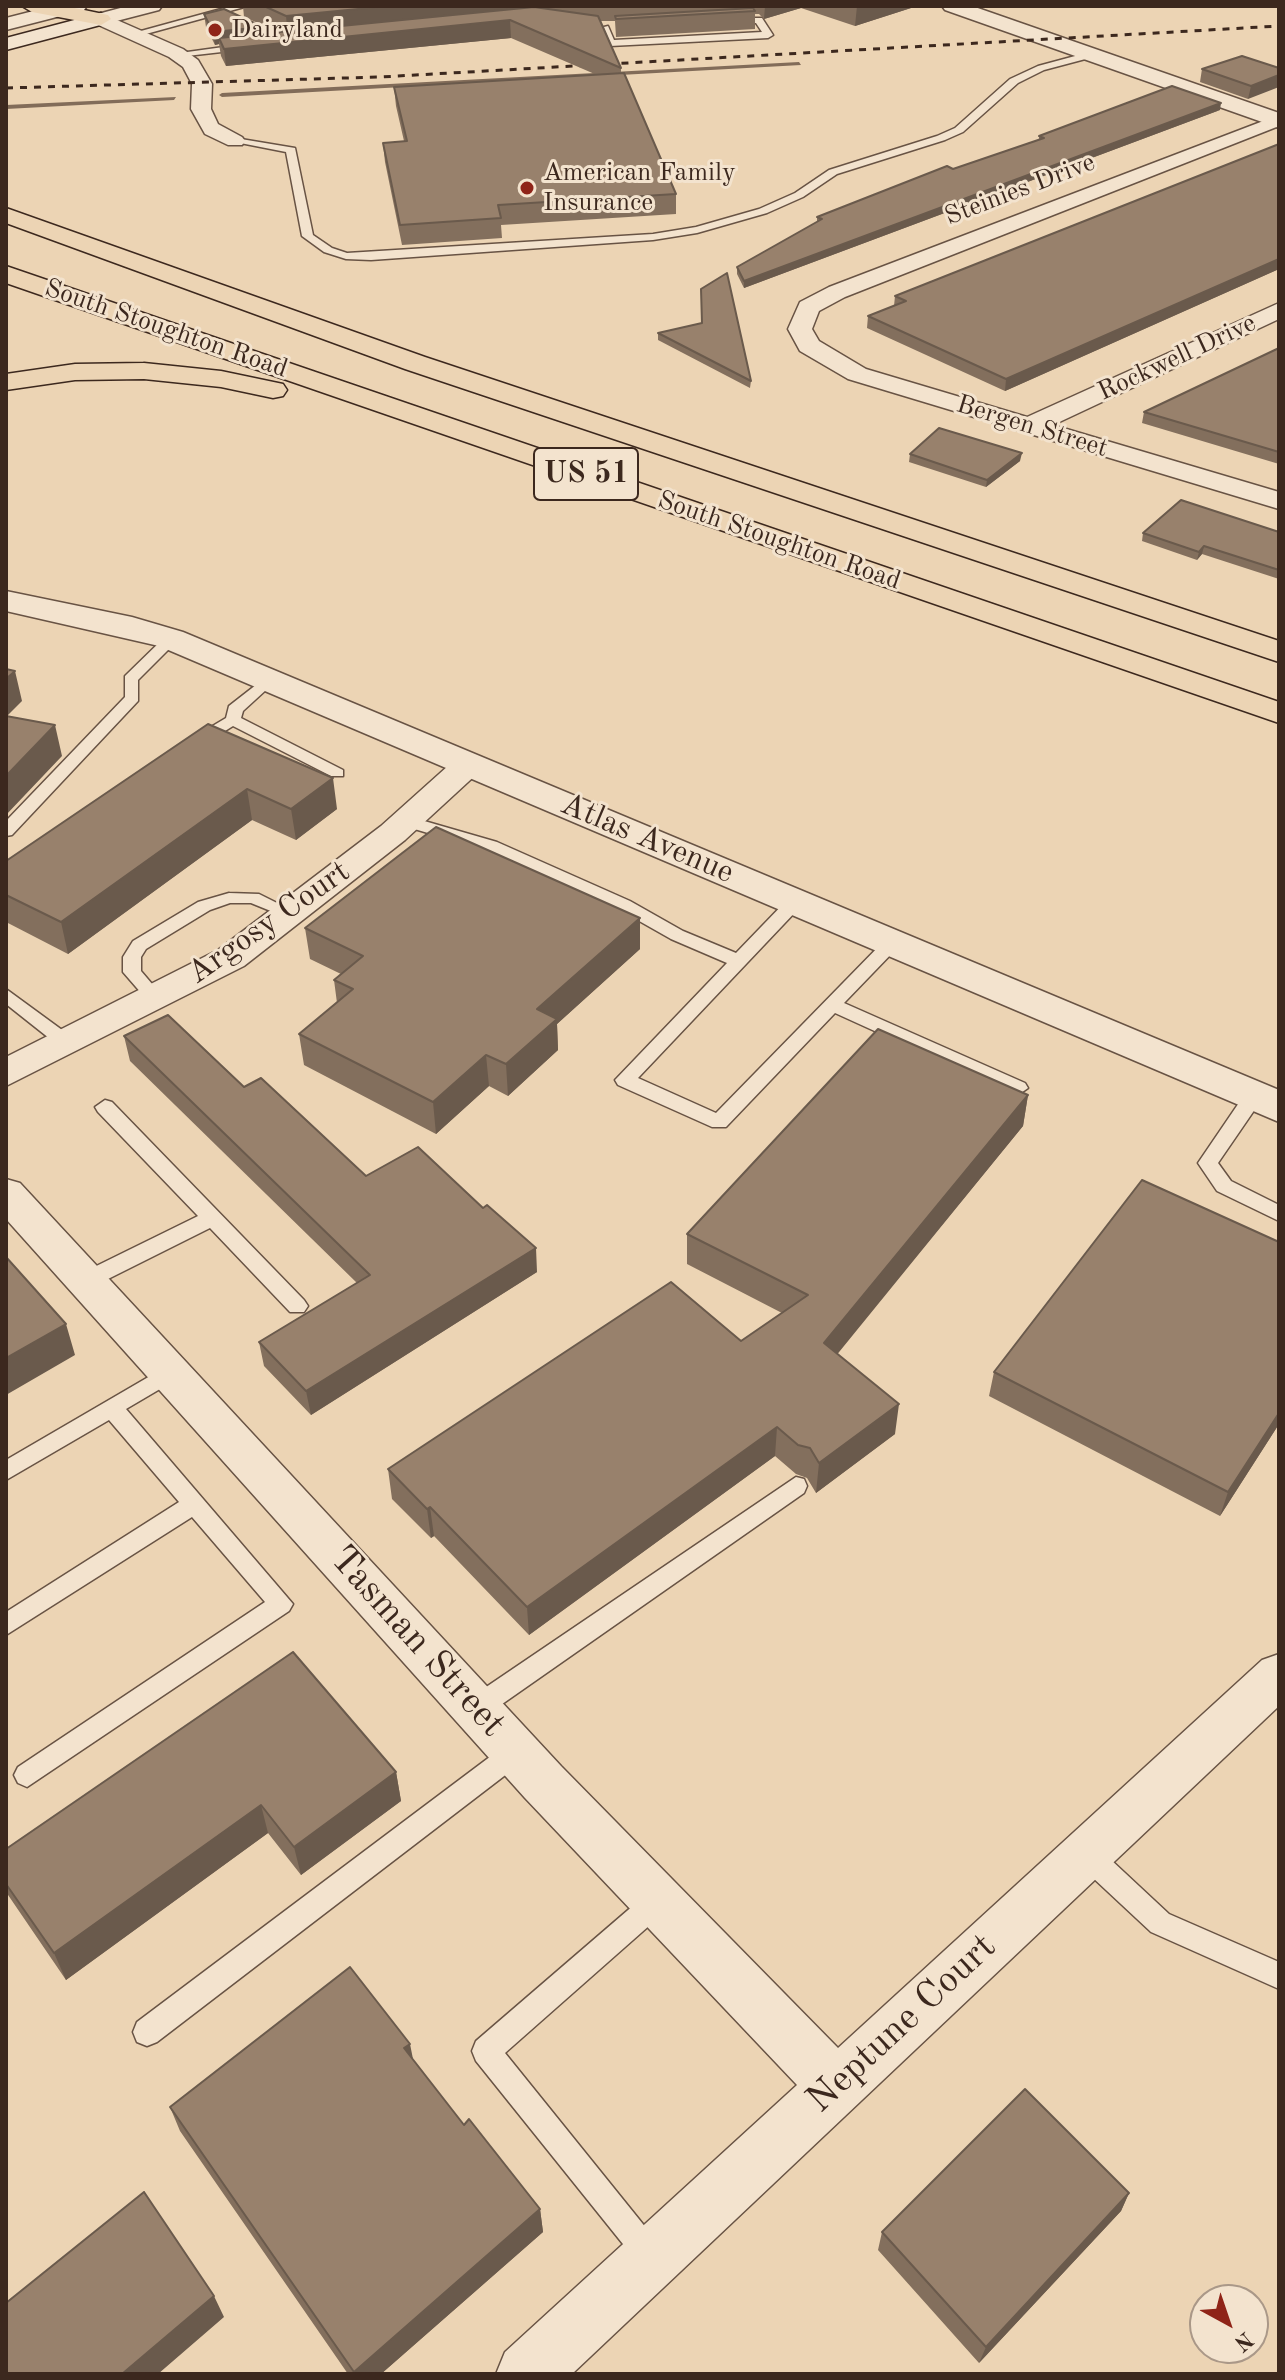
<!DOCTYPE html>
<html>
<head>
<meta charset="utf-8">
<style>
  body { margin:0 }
  #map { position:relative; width:1285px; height:2380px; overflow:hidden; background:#ecd4b4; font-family:"Old Standard TT",serif }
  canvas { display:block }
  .frame { position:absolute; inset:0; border:8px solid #3c281e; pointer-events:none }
  .north { position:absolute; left:1189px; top:2284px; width:80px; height:80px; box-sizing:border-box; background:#f3e3ce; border:2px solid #aa9888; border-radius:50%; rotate:140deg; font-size:22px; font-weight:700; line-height:32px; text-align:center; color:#3c281e }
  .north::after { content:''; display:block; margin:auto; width:28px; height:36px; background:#8f2418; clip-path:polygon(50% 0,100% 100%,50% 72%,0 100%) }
</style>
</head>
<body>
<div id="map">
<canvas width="1285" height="2380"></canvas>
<div class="frame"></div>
<div class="north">N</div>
</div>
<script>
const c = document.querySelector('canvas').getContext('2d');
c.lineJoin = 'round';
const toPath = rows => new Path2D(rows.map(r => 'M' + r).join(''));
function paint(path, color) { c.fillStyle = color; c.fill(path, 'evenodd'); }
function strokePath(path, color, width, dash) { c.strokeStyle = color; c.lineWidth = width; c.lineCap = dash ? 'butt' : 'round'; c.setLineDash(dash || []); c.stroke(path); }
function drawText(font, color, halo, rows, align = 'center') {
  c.font = font + ' "Old Standard TT",serif'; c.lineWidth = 6; c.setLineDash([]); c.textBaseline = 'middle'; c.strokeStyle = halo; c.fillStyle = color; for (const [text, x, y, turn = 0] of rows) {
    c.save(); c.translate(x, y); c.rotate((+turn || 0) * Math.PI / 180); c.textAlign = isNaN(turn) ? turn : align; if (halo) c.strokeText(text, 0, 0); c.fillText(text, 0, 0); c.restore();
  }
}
paint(toPath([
  [799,62,801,65,222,97,219,95,222,93,799,62],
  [176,97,174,100,6,109,6,105,176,97]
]), '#826c59');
const service = toPath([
  [232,6,248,6,135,37,130,34,232,6],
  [731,18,762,18,773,35,768,38,610,46,605,43,600,28,608,26,614,40,762,32,756,23,728,23,731,18],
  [245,44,248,49,178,57,173,54,245,44],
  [1090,52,1093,57,1044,70,1018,83,963,132,945,140,837,174,803,197,767,213,697,233,653,240,371,260,346,259,324,252,302,236,286,152,230,141,235,138,295,148,313,235,332,248,347,253,653,234,696,227,759,209,795,193,829,170,937,136,955,128,1010,79,1038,66,1090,52],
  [171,635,176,636,176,642,138,680,138,701,12,835,6,836,6,821,125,697,125,676,166,636,171,635],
  [270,674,278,679,243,711,241,718,343,770,343,776,331,776,233,726,201,746,189,746,189,740,226,718,229,706,270,674],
  [407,816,497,842,630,901,683,931,736,953,789,898,801,898,804,902,801,906,638,1078,716,1113,886,939,892,937,901,943,898,947,844,1003,1025,1083,1028,1088,1018,1095,1011,1093,835,1013,726,1127,712,1127,618,1085,615,1080,727,963,671,939,618,909,485,850,401,825,401,817,407,816],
  [229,893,259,894,297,913,288,918,251,903,230,903,210,910,146,949,141,957,141,971,164,998,161,1002,149,1002,123,972,123,957,133,941,198,902,229,893],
  [6,989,73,1038,75,1042,73,1046,59,1046,6,1004,6,989],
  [1254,1089,1264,1096,1218,1163,1231,1181,1279,1205,1279,1221,1217,1191,1198,1163,1247,1091,1254,1089],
  [105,1100,112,1102,304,1300,308,1306,304,1312,290,1312,210,1228,92,1287,78,1287,75,1281,78,1275,198,1216,98,1112,95,1107,105,1100],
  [169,1365,177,1367,180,1373,177,1379,126,1409,293,1604,289,1611,27,1787,18,1783,14,1775,18,1767,265,1602,192,1517,6,1635,6,1612,179,1502,109,1420,6,1480,6,1460,169,1365],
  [796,1477,804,1479,807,1486,804,1493,485,1716,476,1719,467,1716,464,1708,467,1700,796,1477],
  [516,1741,525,1744,529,1752,525,1760,157,2042,147,2046,137,2042,133,2032,137,2022,507,1744,516,1741],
  [1086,1842,1095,1845,1169,1914,1279,1962,1279,1989,1151,1932,1077,1863,1073,1854,1077,1845,1086,1842],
  [658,1888,667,1892,671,1901,667,1910,505,2053,659,2244,664,2254,659,2264,649,2269,639,2264,476,2061,472,2051,476,2041,649,1892,658,1888]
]);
const minor = toPath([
  [101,13,183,49,198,60,212,84,211,109,218,124,242,137,245,141,242,145,228,145,205,134,191,109,192,84,183,67,169,57,94,23,92,19,101,13],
  [1279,115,1279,126,845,297,819,311,812,329,819,341,866,369,1027,417,1279,303,1279,319,1053,425,1279,492,1279,509,848,379,800,351,788,329,800,302,829,287,1279,115],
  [469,754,480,757,485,764,480,771,405,840,244,966,6,1086,6,1057,218,950,381,826,458,757,469,754],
  [6,1179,20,1183,561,1766,838,2048,1262,1660,1279,1654,1279,1706,572,2374,496,2374,505,2352,797,2085,525,1798,6,1219,6,1179]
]);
const tertiary = toPath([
  [53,6,87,6,84,10,6,30,6,18,53,6],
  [128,6,162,6,159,10,101,25,91,19,94,15,128,6],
  [942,6,972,6,1279,113,1279,128,945,10,942,6],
  [6,591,132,617,183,632,1279,1090,1279,1122,159,646,6,611,6,591]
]);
const secondary = toPath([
  [101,13,111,19,108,23,6,50,6,38,101,13]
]);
const primary = toPath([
  [22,6,65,6,108,15,111,19,101,25,32,12,22,6],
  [6,208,425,357,1279,641,1279,662,405,369,6,223,6,208],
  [6,266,1279,702,1279,723,6,283,6,266],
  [144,363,221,371,283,384,287,390,283,396,273,398,221,387,144,379,75,380,6,390,6,374,75,364,144,363]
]);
strokePath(service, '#685344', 3);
strokePath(minor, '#685344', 3);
strokePath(tertiary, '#685344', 3);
strokePath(secondary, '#3c281e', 3);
strokePath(primary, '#3c281e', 3);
paint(service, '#f3e3ce');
paint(minor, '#f3e3ce');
paint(tertiary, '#f3e3ce');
paint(secondary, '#f3e3ce');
paint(primary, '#ecd4b4');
strokePath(toPath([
  [6,88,380,77,1279,26]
]), '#3c281e', 3, [7, 7]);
paint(toPath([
  [243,6,912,6,911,8,855,26,801,8,764,19,759,14,755,14,755,29,616,37,615,21,601,21,621,68,621,73,676,194,676,214,501,225,502,238,402,245,385,162,383,143,404,141,396,106,394,87,597,75,511,38,226,66,221,56,219,44,215,45,206,27,204,14,264,34,279,32,244,17],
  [1279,68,1248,99,1200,82,1202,69],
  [1220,110,744,288,737,274,737,267,817,222,817,217,1039,140,1039,136],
  [1279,144,1279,269,1005,391,867,328,868,316,894,306,895,296],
  [658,333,751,381,750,388,658,340],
  [1279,348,1279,464,1142,423,1144,412],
  [910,454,1020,461,986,487,909,462],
  [1279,532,1279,579,1202,554,1197,560,1142,541,1143,533],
  [208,724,337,809,296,840,252,820,68,954,6,922,6,861],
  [640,918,640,949,557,1024,558,1050,508,1096,489,1086,436,1134,304,1065,299,1034,337,1003,334,980,341,974,310,959,305,928],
  [124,1036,244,1087,366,1176,537,1272,311,1415,264,1366,259,1342,357,1283,130,1061],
  [1028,1095,1023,1126,837,1353,895,1434,816,1493,807,1478,796,1474,775,1456,529,1635,434,1536,431,1538,392,1499,388,1469,741,1341,782,1313,687,1264,687,1234],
  [1279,1242,1279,1424,1220,1516,989,1396,994,1372],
  [396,1772,401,1801,301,1875,268,1833,66,1980,6,1892,6,1849],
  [413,2060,464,2125,540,2209,543,2232,381,2374,348,2374,180,2131,170,2107],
  [1129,2193,1121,2211,979,2363,878,2250,882,2232]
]), '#836f5d');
paint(toPath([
  [389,6,534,6,535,12,288,37,286,16],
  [765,6,801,6,801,8,764,19],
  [857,6,912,6,911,8,855,26],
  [510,20,511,38,226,66,224,49],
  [263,27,265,39,219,38,219,44,215,45,213,32],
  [1279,75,1279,87,1248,99,1251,86],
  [1221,103,1220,110,744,288,744,281],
  [1279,259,1279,269,1005,391,1006,379],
  [1022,453,1020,461,986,487,987,480],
  [1204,546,1202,554,1197,560,1199,552],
  [15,671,22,701,6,717,6,679],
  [55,725,62,756,6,815,6,776],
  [333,778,337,809,296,840,291,809],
  [247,789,252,820,68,954,61,922],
  [640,918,640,949,557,1024,558,1050,508,1096,506,1064,537,1009],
  [486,1055,489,1086,436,1134,433,1102],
  [1028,1095,1023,1126,822,1373,824,1343],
  [536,1248,537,1272,311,1415,306,1391],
  [66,1324,75,1355,6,1395,6,1358],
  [899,1404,895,1434,816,1493,819,1463],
  [1279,1413,1279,1424,1220,1516,1228,1492],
  [777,1427,775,1456,529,1635,527,1607],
  [430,1507,434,1536,431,1538,427,1509],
  [396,1772,401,1801,301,1875,294,1847],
  [261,1805,268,1833,66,1980,54,1953],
  [410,2044,415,2069,404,2048],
  [1129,2193,1121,2211,979,2363,986,2347],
  [540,2209,543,2232,381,2374,355,2374,354,2372],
  [214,2296,224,2317,158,2374,122,2374]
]), '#6a5a4c');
const building = toPath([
  [264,6,389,6,286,16,264,6],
  [534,7,598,16,621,68,510,20,224,49,219,38,534,7],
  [753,8,755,11,616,19,615,16,753,8],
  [224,9,263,27,213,32,204,14,224,9],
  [1242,56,1279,68,1279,75,1251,86,1202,69,1242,56],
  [624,73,676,194,498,205,501,218,400,225,383,143,407,141,394,87,624,73],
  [1172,86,1221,103,744,281,737,267,822,219,817,217,947,166,953,169,1044,138,1039,136,1172,86],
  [1279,144,1279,259,1006,379,868,316,906,301,895,296,1279,144],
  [727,273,751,381,658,333,702,323,701,289,727,273],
  [1279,348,1279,452,1144,412,1279,348],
  [939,428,1022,453,987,480,910,454,939,428],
  [1181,500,1279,532,1279,570,1204,546,1199,552,1143,533,1181,500],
  [6,669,15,671,6,679,6,669],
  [6,716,55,725,6,776,6,716],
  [208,724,333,778,291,809,247,789,61,922,6,895,6,861,208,724],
  [436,827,640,918,537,1009,557,1019,506,1064,486,1055,433,1102,299,1034,353,989,334,980,363,956,305,928,436,827],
  [168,1015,244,1087,261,1078,366,1176,418,1147,483,1208,487,1205,536,1248,306,1391,259,1342,370,1275,124,1036,168,1015],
  [878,1029,1028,1095,824,1343,899,1404,819,1463,810,1448,798,1445,777,1427,527,1607,430,1507,427,1509,388,1469,671,1282,741,1341,808,1295,687,1234,878,1029],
  [1142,1180,1279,1242,1279,1413,1228,1492,994,1372,1142,1180],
  [6,1257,66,1324,6,1358,6,1257],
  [293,1652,396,1772,294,1847,261,1805,54,1953,6,1884,6,1849,293,1652],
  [350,1967,410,2044,404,2048,464,2125,469,2119,540,2209,354,2372,170,2107,350,1967],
  [1025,2089,1129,2193,986,2347,882,2232,1025,2089],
  [144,2192,214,2296,122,2374,6,2374,6,2303,144,2192]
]);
paint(building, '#98816c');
strokePath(building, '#6a5a4c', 2);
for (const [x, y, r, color] of [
  [215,30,8,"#8f2418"],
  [527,188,8,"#8f2418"]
]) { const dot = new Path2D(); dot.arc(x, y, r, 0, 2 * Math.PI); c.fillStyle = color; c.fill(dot); strokePath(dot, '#f3e3ce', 3); }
drawText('26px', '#3c281e', '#f3e3ce', [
  ["Dairyland",231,30],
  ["American Family",543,173],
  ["Insurance",543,203]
], 'left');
drawText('26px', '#3c281e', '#f3e3ce', [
  ["Steinies Drive",1020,190,-21],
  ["South Stoughton Road",166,329,19],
  ["Rockwell Drive",1177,358,-25],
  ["Bergen Street",1032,427,17],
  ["South Stoughton Road",779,541,19]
]);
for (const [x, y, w] of [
  [586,474,104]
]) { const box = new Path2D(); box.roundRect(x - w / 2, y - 26, w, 52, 6); c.fillStyle = '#f3e3ce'; c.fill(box); strokePath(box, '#3c281e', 2); }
drawText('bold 30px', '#3c281e', null, [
  ["US 51",586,474]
]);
drawText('32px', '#3c281e', '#f3e3ce', [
  ["Atlas Avenue",647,839,23],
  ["Argosy Court",269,923,-35]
]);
drawText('38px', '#3c281e', '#f3e3ce', [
  ["Tasman Street",417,1642,48],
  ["Neptune Court",902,2024,-43]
]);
</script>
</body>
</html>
